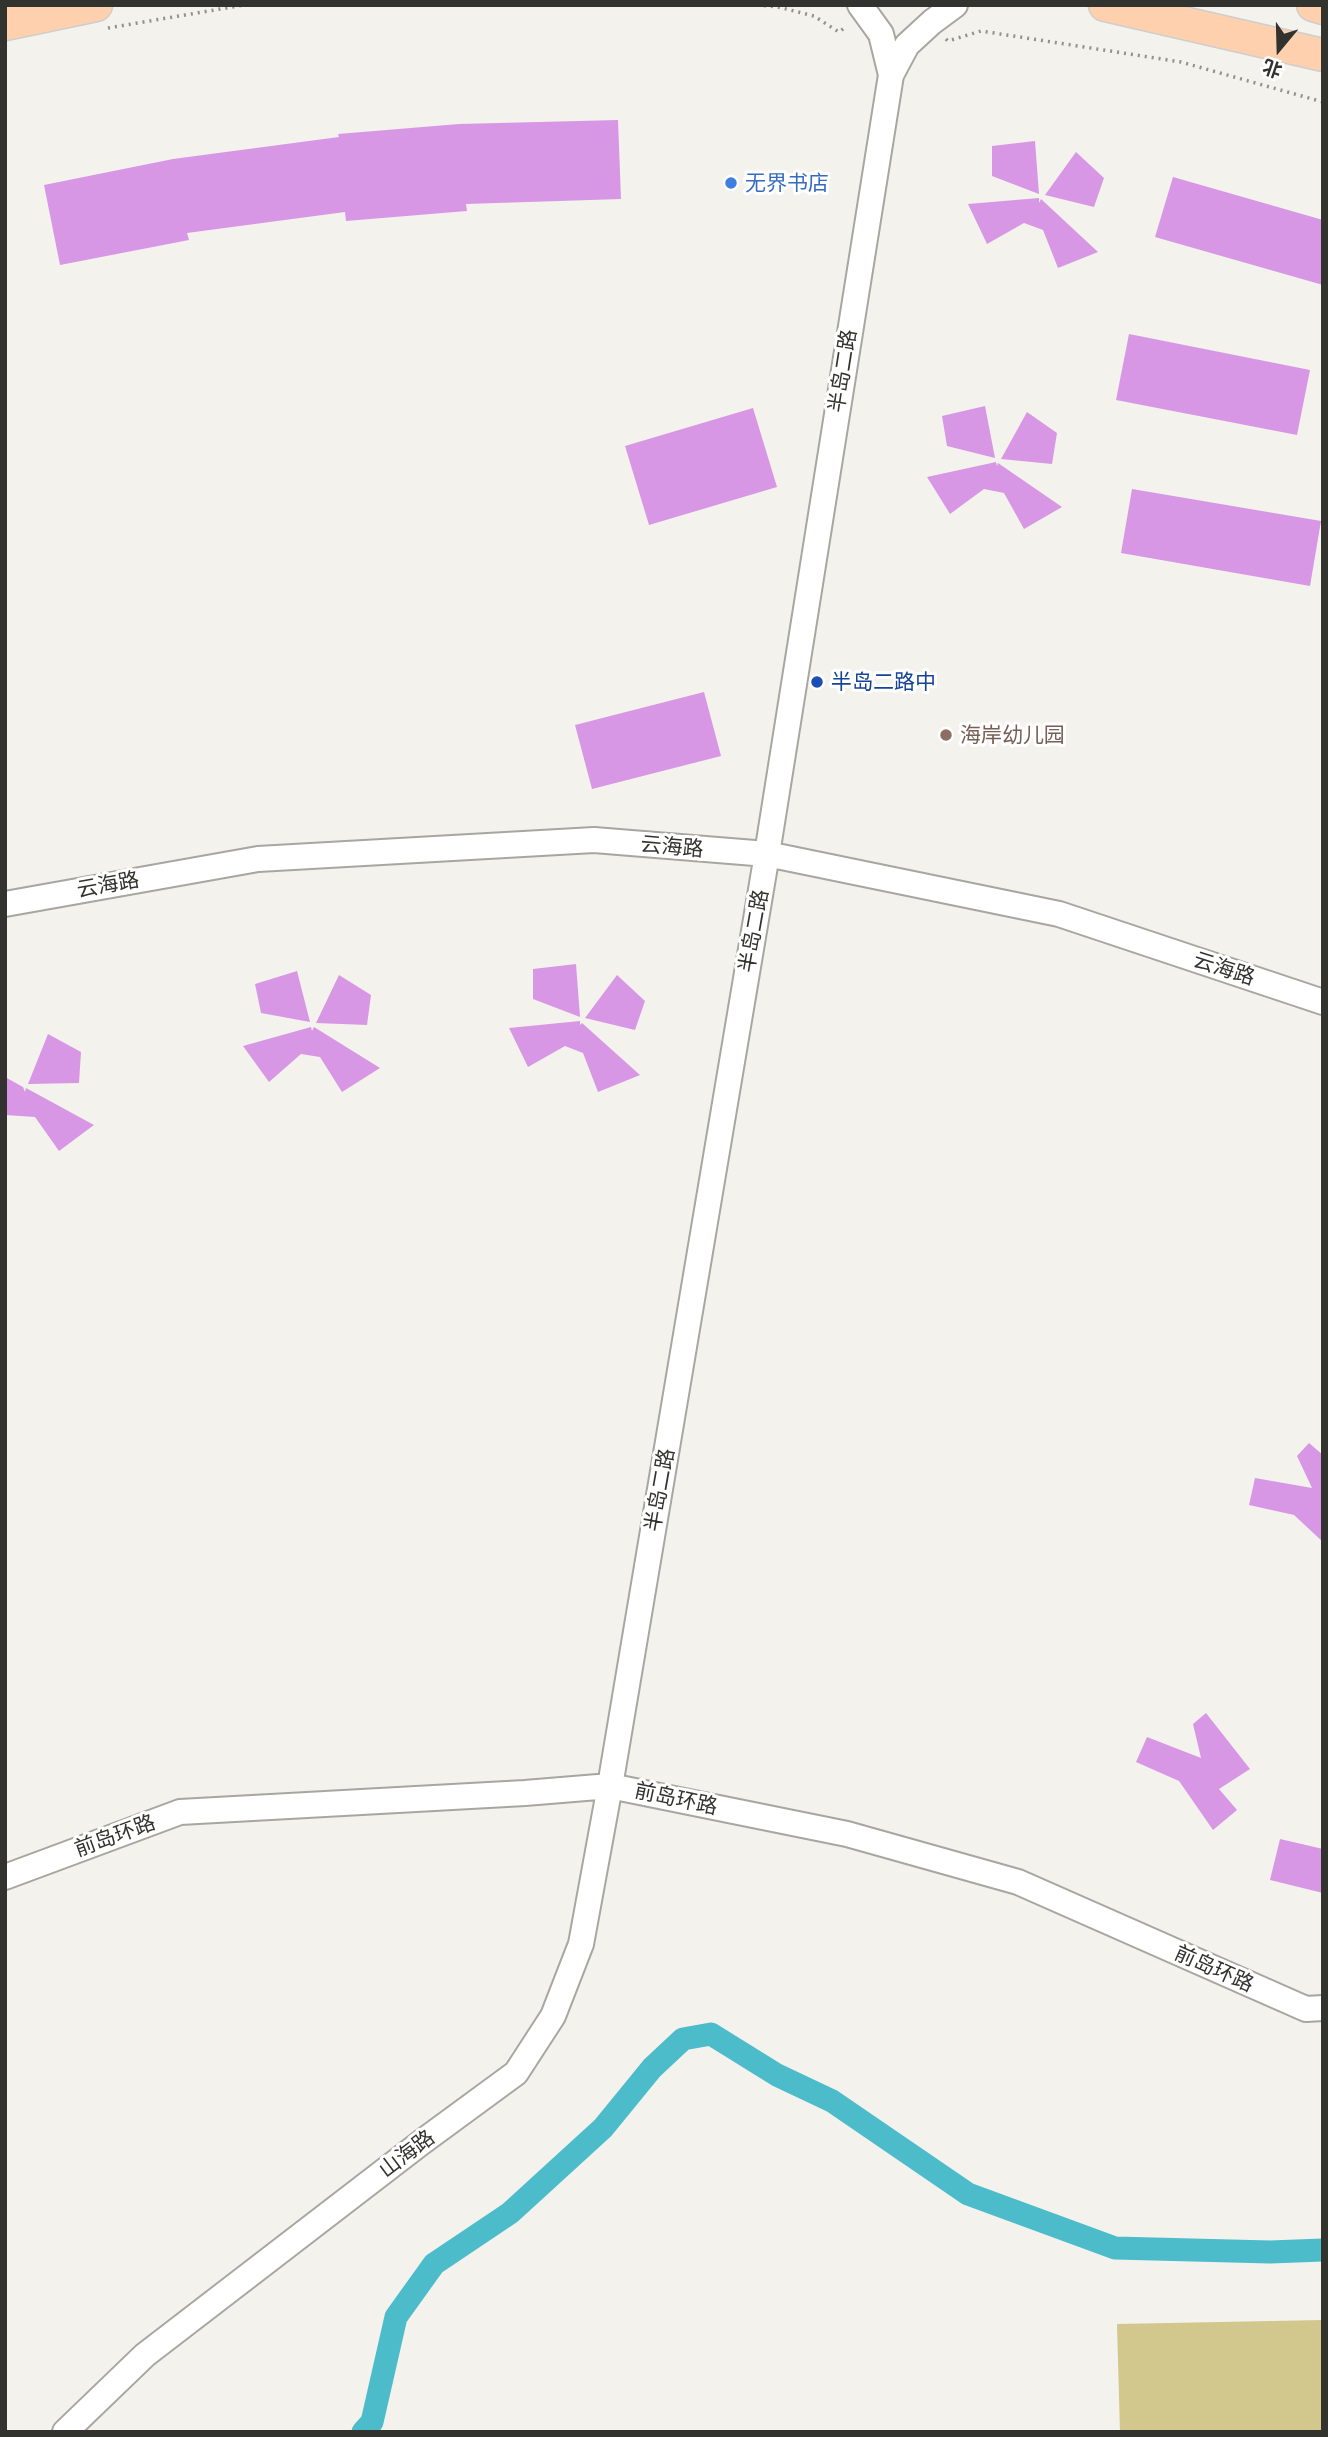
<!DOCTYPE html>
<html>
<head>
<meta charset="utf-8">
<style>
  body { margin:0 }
  #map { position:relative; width:1328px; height:2437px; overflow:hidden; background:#f3f2ec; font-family:"Asap Condensed","Noto Sans SC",sans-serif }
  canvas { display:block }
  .frame { position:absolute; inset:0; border:7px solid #32322f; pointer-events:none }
  .north { position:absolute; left:1244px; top:14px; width:70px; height:70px; -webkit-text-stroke:5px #fff; paint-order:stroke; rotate:199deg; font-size:19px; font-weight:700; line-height:28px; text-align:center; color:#32322f }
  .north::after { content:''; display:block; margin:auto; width:24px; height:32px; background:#32322f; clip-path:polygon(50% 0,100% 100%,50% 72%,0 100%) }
</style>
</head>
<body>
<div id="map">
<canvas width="1328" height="2437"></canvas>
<div class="frame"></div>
<div class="north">北</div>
</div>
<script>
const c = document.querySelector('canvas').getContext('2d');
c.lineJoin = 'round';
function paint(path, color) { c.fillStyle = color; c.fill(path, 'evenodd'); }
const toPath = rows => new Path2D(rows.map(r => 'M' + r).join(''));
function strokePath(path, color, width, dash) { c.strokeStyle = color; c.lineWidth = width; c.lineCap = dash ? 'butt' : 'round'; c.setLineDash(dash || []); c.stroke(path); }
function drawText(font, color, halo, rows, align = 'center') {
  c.font = font + ' "Asap Condensed","Noto Sans SC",sans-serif'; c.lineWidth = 6; c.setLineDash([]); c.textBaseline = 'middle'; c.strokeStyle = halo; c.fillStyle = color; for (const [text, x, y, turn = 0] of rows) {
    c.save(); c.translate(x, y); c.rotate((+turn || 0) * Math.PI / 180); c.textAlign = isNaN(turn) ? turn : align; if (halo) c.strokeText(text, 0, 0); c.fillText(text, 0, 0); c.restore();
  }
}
paint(toPath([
  [1323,2320,1323,2432,1120,2432,1117,2324]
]), '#d2c78c');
strokePath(toPath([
  [363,2432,372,2422,396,2317,434,2264,510,2213,603,2128,652,2068,683,2039,711,2034,777,2075,832,2101,968,2194,1115,2248,1270,2252,1323,2250]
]), '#4cbccb', 23);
paint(toPath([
  [618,120,621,199,466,204,467,211,346,221,345,212,187,233,189,240,60,265,44,185,173,159,339,137,338,134,459,124],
  [1035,141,1039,194,992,176,992,146],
  [1076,152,1104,178,1094,207,1045,195],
  [1173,177,1323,220,1323,285,1155,237],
  [1039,198,1039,203,1041,199,1098,252,1058,268,1043,230,1024,223,987,244,968,204],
  [1129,334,1310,370,1297,435,1116,400],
  [985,406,995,458,947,446,942,416],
  [753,408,777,487,649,525,625,446],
  [1027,412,1057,433,1052,464,1001,459],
  [996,462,997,466,998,463,1062,507,1024,529,1004,493,984,489,950,514,927,477],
  [1132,489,1321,521,1310,586,1121,553],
  [704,692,721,756,592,789,575,725],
  [576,964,580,1017,533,999,533,969],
  [297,971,310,1022,261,1013,255,984],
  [339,975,371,995,367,1025,316,1023],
  [617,975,645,1001,635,1030,585,1018],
  [580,1021,580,1025,582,1023,640,1075,598,1092,583,1053,565,1046,528,1067,509,1028],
  [311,1027,312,1031,314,1027,380,1068,342,1092,320,1057,301,1054,269,1082,243,1046],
  [48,1034,81,1052,79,1083,28,1084],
  [5,1077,23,1087,25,1092,26,1088,94,1125,59,1151,35,1117,5,1115],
  [1309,1443,1323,1455,1323,1542,1294,1515,1249,1505,1255,1478,1312,1488,1297,1456],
  [1206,1713,1250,1769,1219,1789,1237,1810,1213,1830,1179,1781,1136,1762,1147,1737,1201,1758,1193,1724],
  [1280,1839,1323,1849,1323,1893,1270,1880]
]), '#d897e4');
const minor = toPath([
  [860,5,881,34,891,75],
  [5,904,258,859,594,840,767,854,1059,914,1323,1002],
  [5,1877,180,1812,525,1793,610,1786,847,1834,1018,1882,1306,2009,1323,2008],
  [65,2432,145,2355,422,2142,516,2073,553,2016,581,1944,610,1786,767,854,891,75,907,45,932,22,955,5]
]);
const major = toPath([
  [1105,5,1323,55],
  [1313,5,1323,8],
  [5,24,96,5]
]);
strokePath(minor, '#a7a6a1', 28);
strokePath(major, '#cececd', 35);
strokePath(toPath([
  [757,5,778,7,814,16,839,32,847,26],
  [108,28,244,5],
  [946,39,948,41,981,31,1181,62,1323,102]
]), '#91918c', 3.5, [2, 5]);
strokePath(minor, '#fff', 24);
strokePath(major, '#ffd0ad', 32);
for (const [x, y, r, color] of [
  [731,183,7,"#3f7fe0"],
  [817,682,7,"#1a4fb4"],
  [946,735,7,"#8d6e63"]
]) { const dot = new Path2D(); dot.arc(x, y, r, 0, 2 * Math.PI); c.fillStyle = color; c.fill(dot); strokePath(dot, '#fff', 2.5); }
drawText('21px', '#366cbe', '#fff', [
  ["无界书店",745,183]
], 'left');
drawText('21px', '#32322f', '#fff', [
  ["半岛二路",843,371,-81],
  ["云海路",672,847,5],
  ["云海路",108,885,-10],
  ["半岛二路",754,931,-80],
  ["云海路",1224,969,18],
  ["半岛二路",660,1490,-80],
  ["前岛环路",676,1799,12],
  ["前岛环路",115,1836,-20],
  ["前岛环路",1214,1969,24],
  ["山海路",407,2154,-37]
]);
drawText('21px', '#164399', '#fff', [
  ["半岛二路中",831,682]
], 'left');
drawText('21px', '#785e54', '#fff', [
  ["海岸幼儿园",960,735]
], 'left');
</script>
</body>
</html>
